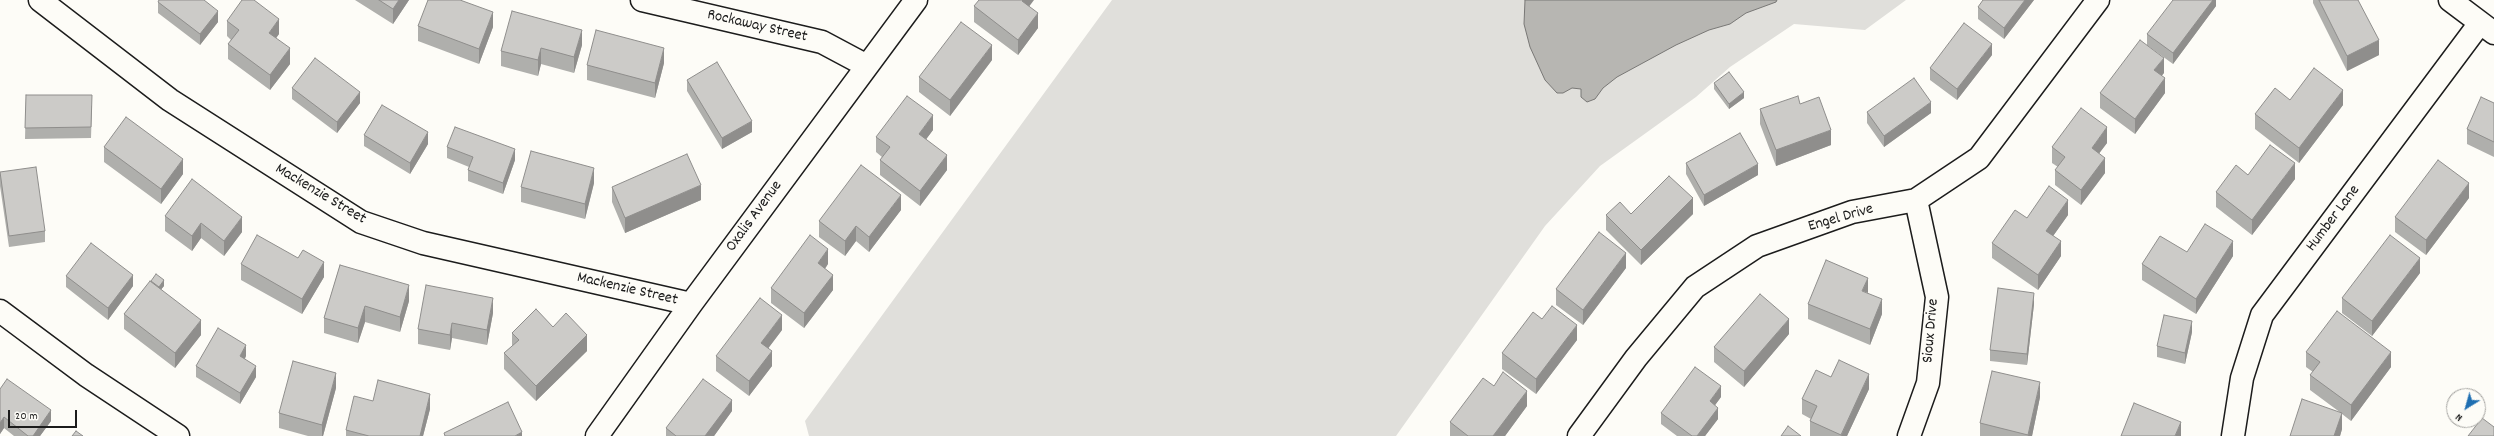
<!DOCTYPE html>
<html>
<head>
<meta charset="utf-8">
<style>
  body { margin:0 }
  #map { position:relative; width:2494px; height:436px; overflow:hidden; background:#fdfcf7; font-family:Dekko,sans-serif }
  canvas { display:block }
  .north { position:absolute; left:2446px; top:388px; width:40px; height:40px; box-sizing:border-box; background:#fdfcf7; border:1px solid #a3a29f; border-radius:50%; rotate:217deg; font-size:11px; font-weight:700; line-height:16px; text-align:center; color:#1c1c1c }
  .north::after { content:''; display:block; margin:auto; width:14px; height:18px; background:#1f6fb2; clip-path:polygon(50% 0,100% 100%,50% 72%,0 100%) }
  .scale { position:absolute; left:8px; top:410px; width:69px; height:18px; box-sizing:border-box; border:2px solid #1c1c1c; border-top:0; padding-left:5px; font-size:12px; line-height:14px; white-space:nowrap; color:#1c1c1c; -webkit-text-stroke:3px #fdfcf7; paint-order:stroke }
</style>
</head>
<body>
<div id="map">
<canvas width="2494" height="436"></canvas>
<div class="north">N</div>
<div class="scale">20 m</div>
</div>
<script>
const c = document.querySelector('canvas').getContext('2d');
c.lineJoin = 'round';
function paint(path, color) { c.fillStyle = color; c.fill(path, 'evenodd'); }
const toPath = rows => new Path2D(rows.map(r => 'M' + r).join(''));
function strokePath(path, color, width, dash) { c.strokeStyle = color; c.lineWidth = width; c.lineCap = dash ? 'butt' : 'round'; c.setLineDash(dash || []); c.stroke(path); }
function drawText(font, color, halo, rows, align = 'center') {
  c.font = font + ' Dekko,sans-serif'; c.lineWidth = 3; c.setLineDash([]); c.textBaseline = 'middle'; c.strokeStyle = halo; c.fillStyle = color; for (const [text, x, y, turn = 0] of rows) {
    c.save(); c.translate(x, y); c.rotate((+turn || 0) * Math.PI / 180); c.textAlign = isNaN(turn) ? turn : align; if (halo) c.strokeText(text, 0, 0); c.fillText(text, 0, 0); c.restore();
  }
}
paint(toPath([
  [1112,0,1906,0,1865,30,1794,24,1730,67,1696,97,1600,166,1545,226,1396,436,809,436,805,421]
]), '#e0dfdb');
const water = toPath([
  [1525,0,1777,0,1776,2,1746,13,1730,24,1709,30,1676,45,1617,77,1603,88,1595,99,1587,102,1581,97,1581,89,1572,88,1563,93,1557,93,1545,80,1530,47,1524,24,1525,0]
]);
paint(water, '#b7b6b2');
strokePath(water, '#797876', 1);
const minor = toPath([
  [40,0,170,100,361,222,423,243,691,304],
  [642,0,822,42,867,66],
  [2450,0,2494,33],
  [0,311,86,375,178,436],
  [597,436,691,304,916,0],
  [1579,436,1636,358,1695,287,1757,246,1852,212,1916,200,1979,158,2098,0],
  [1909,436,1928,383,1937,297,1916,200],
  [2233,436,2242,378,2262,315,2480,23]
]);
strokePath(minor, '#1c1c1c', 25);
strokePath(minor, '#fdfcf7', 22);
paint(toPath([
  [355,0,409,0,393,24],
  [2034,0,2004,39,1978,19,1978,7],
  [2213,0,2216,0,2216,6,2173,64,2147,45,2147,34],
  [2313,0,2358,0,2379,55,2347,71,2313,3],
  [158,2,218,22,200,45,158,13],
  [974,6,1029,6,1038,28,1018,55,974,22],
  [227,21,279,34,276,38,290,64,270,90,228,59,228,44,231,40,227,36],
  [418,26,493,27,479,64,418,41],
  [582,45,574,73,541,64,538,76,501,66,501,51],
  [1992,55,1957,100,1930,80,1930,68],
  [992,60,950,116,919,92,919,77],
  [664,63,655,98,587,80,587,65],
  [2164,73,2162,75,2165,93,2135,134,2100,108,2100,93],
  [687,80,752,132,722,149,687,91],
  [1714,83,1744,98,1729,109,1714,89],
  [292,88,360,103,337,133,292,99],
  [26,95,92,106,91,138,25,139],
  [2290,100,2343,105,2299,163,2255,129,2255,114],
  [2494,103,2494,157,2467,144,2467,129],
  [1800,104,1831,145,1776,166,1760,124,1760,109],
  [1867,112,1931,113,1884,147,1867,123],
  [933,130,926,139,947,170,920,206,880,175,880,160,882,157,876,152,876,137],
  [364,135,428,144,410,174,364,146],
  [2107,143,2099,153,2105,173,2081,205,2055,185,2055,170,2058,167,2052,163,2052,147],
  [104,147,183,174,161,204,104,162],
  [447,147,515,160,503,194,468,181,468,170,469,167,447,158],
  [1686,163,1758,175,1704,206,1686,174],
  [0,172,45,231,45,242,9,247,0,186],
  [2248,175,2295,179,2252,235,2216,207,2216,192],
  [594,183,585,219,521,202,521,187],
  [612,187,701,200,625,233,612,202],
  [2469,198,2426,255,2395,232,2395,217],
  [901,210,869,252,856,241,845,256,819,237,819,221],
  [1631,214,1693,214,1641,265,1606,230,1606,215],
  [2068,215,2053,236,2061,256,2038,290,1992,258,1992,243,2027,218],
  [165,216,242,232,224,256,201,238,192,251,165,231],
  [2187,252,2233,256,2196,314,2142,280,2142,264],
  [241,264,324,277,302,314,241,280],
  [828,264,825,269,833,290,804,328,771,303,771,288],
  [340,265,409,301,400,332,365,322,358,343,324,333,324,318],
  [1626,268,1583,325,1556,305,1556,289],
  [2420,273,2372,336,2342,313,2342,298],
  [66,276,133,286,108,320,66,287],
  [151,281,164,286,161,289,201,335,175,368,124,329,124,314],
  [1868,293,1882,314,1870,345,1808,319,1808,304],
  [2034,304,2027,365,1990,361,1990,350],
  [493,313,487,345,452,338,450,350,418,344,418,329],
  [1542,319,1577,340,1536,394,1502,369,1502,353],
  [553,327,587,351,536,401,504,369,504,353,512,346,512,333],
  [782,330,768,348,772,366,749,396,716,371,716,356],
  [2192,332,2185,364,2157,357,2157,346],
  [1789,334,1744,387,1714,362,1714,347],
  [2306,352,2391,367,2351,421,2342,414,2342,429,2340,436,2290,436,2341,413,2310,390,2310,375,2313,372,2306,367],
  [246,356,245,359,256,377,240,404,196,377,196,366],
  [1831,377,1869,389,1847,436,1810,436,1810,421,1811,419,1802,414,1802,399],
  [1494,386,1527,406,1505,436,1450,436,1450,422],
  [336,388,323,436,308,436,279,428,279,413],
  [0,389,51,421,40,436,14,436,4,428,0,434],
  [1721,397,1715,405,1718,419,1705,436,1677,436,1661,424,1661,413],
  [2040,397,2032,436,1980,436,1980,423],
  [373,401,430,409,423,436,346,436,346,430],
  [732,411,714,436,666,436,666,428]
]), '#afafac');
paint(toPath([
  [399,0,409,0,393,24,393,9],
  [1023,0,1034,0,1022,16,1022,1],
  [2025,0,2034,0,2004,39,2004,28],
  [2213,0,2216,0,2216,6,2173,64,2173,53],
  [218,11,218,22,200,45,200,34],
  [493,12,493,27,479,64,479,49],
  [1038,13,1038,28,1018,55,1018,40],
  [279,19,279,34,269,48,269,33],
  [582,30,582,45,574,73,574,57],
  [2379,40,2379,55,2347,71,2347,56],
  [1992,44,1992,55,1957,100,1957,89],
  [992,45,992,60,950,116,950,100],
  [290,48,290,64,270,90,270,75],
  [541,48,541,64,538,76,538,60],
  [664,48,664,63,655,98,655,83],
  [2164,58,2164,73,2154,85,2154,70],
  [2165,78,2165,93,2135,134,2135,119],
  [2343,90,2343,105,2299,163,2299,148],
  [360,92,360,103,337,133,337,122],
  [1744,92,1744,98,1729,109,1729,104],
  [1931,102,1931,113,1884,147,1884,136],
  [933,115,933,130,919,149,919,134],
  [752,121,752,132,722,149,722,138],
  [2107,127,2107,143,2092,163,2092,148],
  [1831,130,1831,145,1776,166,1776,150],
  [428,132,428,144,410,174,410,163],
  [515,149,515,160,503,194,503,183],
  [947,155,947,170,920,206,920,191],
  [2105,158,2105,173,2081,205,2081,190],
  [183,159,183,174,161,204,161,189],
  [2295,163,2295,179,2252,235,2252,220],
  [1758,164,1758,175,1704,206,1704,195],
  [594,168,594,183,585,219,585,204],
  [2469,183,2469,198,2426,255,2426,240],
  [701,185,701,200,625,233,625,218],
  [901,195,901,210,869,252,869,237],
  [1693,198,1693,214,1641,265,1641,250],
  [2068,200,2068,215,2046,246,2046,231],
  [242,217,242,232,224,256,224,241],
  [201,223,201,238,192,251,192,236],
  [856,226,856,241,845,256,845,241],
  [2061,241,2061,256,2038,290,2038,275],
  [2233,241,2233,256,2196,314,2196,299],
  [828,249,828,264,818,278,818,263],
  [1626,253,1626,268,1583,325,1583,310],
  [2420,258,2420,273,2372,336,2372,321],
  [324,262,324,277,302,314,302,299],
  [133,275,133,286,108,320,108,308],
  [833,275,833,290,804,328,804,313],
  [1868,278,1868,293,1862,291],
  [164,280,164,286,156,296,156,290],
  [409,285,409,301,400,332,400,317],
  [2034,293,2034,304,2027,365,2027,354],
  [493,298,493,313,487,345,487,330],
  [1882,299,1882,314,1870,345,1870,329],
  [365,306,365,322,358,343,358,328],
  [782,315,782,330,761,358,761,343],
  [1789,319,1789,334,1744,387,1744,371],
  [201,320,201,335,175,368,175,353],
  [2192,321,2192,332,2185,364,2185,353],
  [452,323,452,338,450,350,450,335],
  [1577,325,1577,340,1536,394,1536,379],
  [587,335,587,351,536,401,536,386],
  [246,345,246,356,240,367,240,356],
  [772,351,772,366,749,396,749,381],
  [2391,352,2391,367,2351,421,2351,405],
  [256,366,256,377,240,404,240,393],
  [336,373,336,388,323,436,322,436,322,425],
  [1869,374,1869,389,1847,436,1841,436],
  [2040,382,2040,397,2032,436,2028,436],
  [1721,386,1721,397,1710,412,1710,401],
  [1527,391,1527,406,1505,436,1493,436],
  [430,394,430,409,423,436,420,436],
  [732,400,732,411,714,436,705,436],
  [1718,408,1718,419,1705,436,1697,436],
  [51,410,51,421,40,436,33,436],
  [2342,413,2342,429,2340,436,2334,436],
  [4,417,4,428,0,434,0,423],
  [2181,422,2181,436,2175,436],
  [522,432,522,436,515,436]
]), '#8f8e8c');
const building = toPath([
  [159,0,204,0,218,11,200,34,158,2,159,0],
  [242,0,254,0,279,19,269,33,290,48,270,75,228,44,239,30,227,21,242,0],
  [379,0,399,0,393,9,379,0],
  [428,0,460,0,493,12,479,49,418,26,428,0],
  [979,0,1023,0,1022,1,1038,13,1018,40,974,6,979,0],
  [1983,0,2025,0,2004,28,1978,7,1983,0],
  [2173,0,2213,0,2173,53,2147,34,2173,0],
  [2319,0,2358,0,2379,40,2347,56,2319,0],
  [512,11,582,30,574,57,541,48,538,60,501,51,512,11],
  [961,22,992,45,950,100,919,77,961,22],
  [1964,23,1992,44,1957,89,1930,68,1964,23],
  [596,30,664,48,655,83,587,65,596,30],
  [2140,40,2164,58,2154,70,2165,78,2135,119,2100,93,2140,40],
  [315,58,360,92,337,122,292,88,315,58],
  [717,62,752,121,722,138,687,80,717,62],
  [2314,68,2343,90,2299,148,2255,114,2275,88,2290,100,2314,68],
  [1729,72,1744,92,1729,104,1714,83,1729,72],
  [1914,78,1931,102,1884,136,1867,112,1914,78],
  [26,95,92,95,91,127,25,128,26,95],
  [907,96,933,115,919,134,947,155,920,191,880,160,890,147,876,137,907,96],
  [1798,96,1800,104,1819,97,1831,130,1776,150,1760,109,1798,96],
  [2481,97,2494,103,2494,142,2467,129,2481,97],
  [382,105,428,132,410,163,364,135,382,105],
  [2081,108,2107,127,2092,148,2105,158,2081,190,2055,170,2065,157,2052,147,2081,108],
  [126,117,183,159,161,189,104,147,126,117],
  [455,127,515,149,503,183,468,170,473,157,447,147,455,127],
  [1740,133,1758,164,1704,195,1686,163,1740,133],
  [2270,145,2295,163,2252,220,2216,192,2236,165,2248,175,2270,145],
  [531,151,594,168,585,204,521,187,531,151],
  [687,154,701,185,625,218,612,187,687,154],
  [2438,160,2469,183,2426,240,2395,217,2438,160],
  [861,165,901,195,869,237,856,226,845,241,819,221,861,165],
  [36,167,45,231,9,236,0,172,36,167],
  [1669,176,1693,198,1641,250,1606,215,1620,202,1631,214,1669,176],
  [192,179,242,217,224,241,201,223,192,236,165,216,192,179],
  [2049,186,2068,200,2046,231,2061,241,2038,275,1992,243,2015,210,2027,218,2049,186],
  [2205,224,2233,241,2196,299,2142,264,2160,236,2187,252,2205,224],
  [1599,232,1626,253,1583,310,1556,289,1599,232],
  [257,235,298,258,303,250,324,262,302,299,241,264,257,235],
  [810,235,828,249,818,263,833,275,804,313,771,288,810,235],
  [2390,235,2420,258,2372,321,2342,298,2390,235],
  [91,243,133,275,108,308,66,276,91,243],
  [1826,260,1868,278,1862,291,1882,299,1870,329,1808,304,1826,260],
  [340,265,409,285,400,317,365,306,358,328,324,318,340,265],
  [156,274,164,280,159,287,151,281,156,274],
  [150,281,201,320,175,353,124,314,150,281],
  [426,285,493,298,487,330,452,323,450,335,418,329,426,285],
  [1998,288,2034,293,2027,354,1990,350,1998,288],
  [1760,294,1789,319,1744,371,1714,347,1760,294],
  [760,298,782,315,761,343,772,351,749,381,716,356,760,298],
  [1552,306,1577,325,1536,379,1502,353,1533,312,1542,319,1552,306],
  [536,309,553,327,566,313,587,335,536,386,504,353,519,340,512,333,536,309],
  [2337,311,2391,352,2351,405,2310,375,2320,362,2306,352,2337,311],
  [2164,315,2192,321,2185,353,2157,346,2164,315],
  [218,328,246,345,240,356,256,366,240,393,196,366,218,328],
  [1839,360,1869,374,1841,435,1810,421,1817,406,1802,399,1816,370,1831,377,1839,360],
  [293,361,336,373,322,425,279,413,293,361],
  [1695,367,1721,386,1710,401,1718,408,1697,436,1692,436,1661,413,1695,367],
  [1992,371,2040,382,2028,435,1980,423,1992,371],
  [1503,372,1527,391,1493,436,1468,436,1450,422,1483,378,1494,386,1503,372],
  [7,379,51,410,33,436,28,436,4,417,0,423,0,389,7,379],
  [703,379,732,400,705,436,676,436,666,428,703,379],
  [378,380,430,394,420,436,369,436,346,430,354,396,373,401,378,380],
  [2302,399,2342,413,2334,436,2290,436,2302,399],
  [508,402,522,432,515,436,445,436,444,433,508,402],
  [2134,403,2181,422,2175,436,2121,436,2134,403],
  [2482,418,2494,427,2494,436,2468,436,2482,418],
  [1788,426,1801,436,1781,436,1788,426],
  [76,431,83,436,72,436,76,431]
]);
paint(building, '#cccbc8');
strokePath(building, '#8f8e8c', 1);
drawText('16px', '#1c1c1c', '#fdfcf7', [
  ["Rockaway Street",757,27,13],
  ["Mackenzie Street",320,195,31],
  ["Oxalis Avenue",755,217,-54],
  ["Engel Drive",1841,219,-16],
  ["Humber Lane",2334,219,-53],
  ["Mackenzie Street",627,290,13],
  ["Sioux Drive",1932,331,-85]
]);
</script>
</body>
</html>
